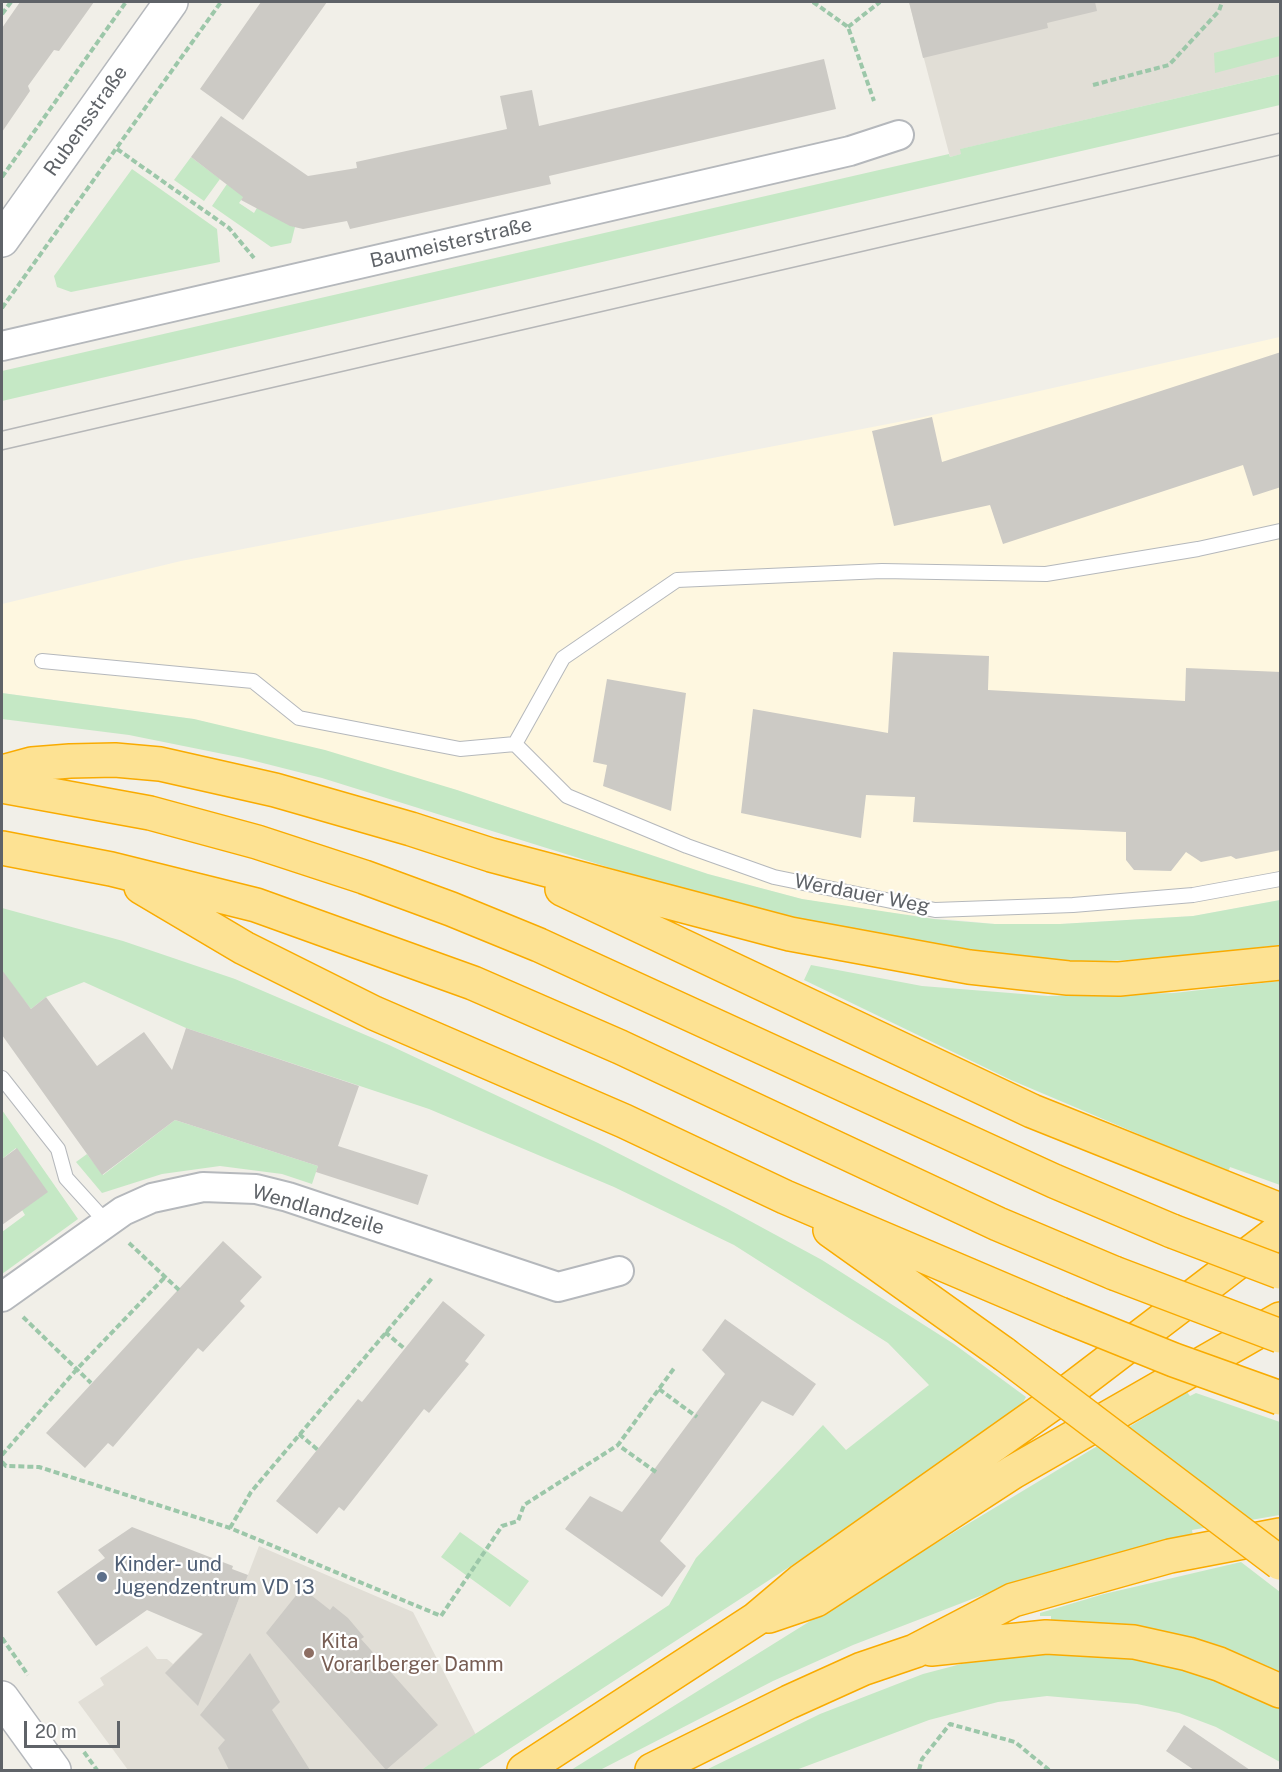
<!DOCTYPE html>
<html>
<head>
<meta charset="utf-8">
<style>
  body { margin:0 }
  #map { position:relative; width:1282px; height:1772px; overflow:hidden; background:#f1efe8; font-family:"Public Sans",sans-serif }
  canvas { display:block }
  .frame { position:absolute; inset:0; border:3px solid #5f6368; pointer-events:none }
  .scale { position:absolute; left:24px; top:1721px; width:96px; height:27px; box-sizing:border-box; border:3px solid #5f6368; border-top:0; padding-left:8px; font-size:18px; line-height:21px; white-space:nowrap; color:#5f6368; -webkit-text-stroke:4px #fff; paint-order:stroke }
</style>
</head>
<body>
<div id="map">
<canvas width="1282" height="1772"></canvas>
<div class="frame"></div>
<div class="scale">20 m</div>
</div>
<script>
const c = document.querySelector('canvas').getContext('2d');
c.lineJoin = 'round';
function paint(path, color) { c.fillStyle = color; c.fill(path, 'evenodd'); }
const toPath = rows => new Path2D(rows.map(r => 'M' + r).join(''));
function strokePath(path, color, width, dash) { c.strokeStyle = color; c.lineWidth = width; c.lineCap = dash ? 'butt' : 'round'; c.setLineDash(dash || []); c.stroke(path); }
function drawText(font, color, halo, rows, align = 'center') {
  c.font = font + ' "Public Sans",sans-serif'; c.lineWidth = 4.5; c.setLineDash([]); c.textBaseline = 'middle'; c.strokeStyle = halo; c.fillStyle = color; for (const [text, x, y, turn = 0] of rows) {
    c.save(); c.translate(x, y); c.rotate((+turn || 0) * Math.PI / 180); c.textAlign = isNaN(turn) ? turn : align; if (halo) c.strokeText(text, 0, 0); c.fillText(text, 0, 0); c.restore();
  }
}
paint(toPath([
  [1280,337,1280,900,1193,916,1060,924,995,924,865,910,802,899,708,874,457,790,194,719,2,693,2,604,181,561,919,418]
]), '#fef7e0');
paint(toPath([
  [909,2,1280,2,1280,74,961,149,962,154,950,157],
  [259,1546,413,1612,476,1735,421,1770,128,1770,78,1702,104,1685,100,1678,147,1646,157,1659,167,1659,173,1664,208,1628,225,1635]
]), '#e1ded6');
paint(toPath([
  [1280,36,1280,56,1215,73,1214,53],
  [1280,74,1280,105,2,401,2,371,949,154,950,157,961,154,960,149],
  [191,157,220,179,204,201,174,180],
  [132,169,217,229,220,262,71,292,57,287,54,276],
  [227,184,244,196,239,203,254,213,258,206,295,227,291,243,271,247,212,206],
  [2,693,194,719,325,750,457,790,708,874,802,899,934,919,995,924,1060,924,1193,916,1280,900,1280,945,1171,958,1103,961,1038,961,927,951,678,889,322,778,243,758,129,735,2,719],
  [2,908,123,941,235,979,389,1045,598,1143,726,1208,822,1260,954,1344,1026,1397,1020,1408,837,1536,477,1770,421,1770,669,1605,696,1558,823,1425,846,1450,929,1385,888,1343,734,1245,614,1187,429,1109,186,1028,84,982,46,997,31,1009,7,979,2,983],
  [811,965,922,986,1048,996,1174,993,1280,981,1280,1185,1230,1167,1228,1172,1011,1080,804,980],
  [2,1110,78,1219,2,1274,2,1232,25,1215,22,1210,16,1148,2,1159],
  [175,1120,318,1166,312,1184,282,1174,220,1166,162,1174,102,1193,76,1162,87,1154,103,1175],
  [1187,1392,1190,1396,1196,1393,1280,1422,1280,1515,1192,1530,1193,1536,1067,1567,980,1596,853,1645,773,1681,600,1770,571,1770,913,1557],
  [460,1532,529,1581,510,1607,441,1557],
  [1241,1562,1280,1592,1280,1674,1122,1626,1051,1621,1051,1616,1040,1616,1040,1613,1104,1594],
  [1104,1653,1160,1662,1216,1679,1280,1707,1280,1762,1216,1727,1179,1713,1137,1704,1047,1696,998,1702,929,1720,796,1770,706,1770,820,1714,923,1674,984,1658,1024,1654]
]), '#c5e8c5');
paint(toPath([
  [20,2,94,2,59,51,54,50,28,86,30,91,2,132,2,28],
  [261,2,327,2,243,120,200,89],
  [909,2,1095,2,1097,11,1047,23,1048,28,923,58],
  [824,59,836,109,549,176,551,184,350,229,347,221,303,229,290,226,241,200,243,197,191,157,221,116,308,176,357,168,356,162,507,129,500,96,532,90,539,126],
  [1281,352,1281,487,1253,496,1243,465,1003,544,990,505,894,526,872,431,932,417,942,462],
  [893,652,989,656,988,690,1185,701,1186,668,1281,672,1281,850,1236,859,1231,856,1201,862,1186,852,1171,871,1134,870,1126,860,1126,832,913,822,915,797,866,795,861,838,741,813,753,709,888,733],
  [607,679,686,693,671,811,603,786,607,765,593,762],
  [2,970,31,1009,46,997,97,1066,144,1032,172,1070,186,1028,359,1086,338,1146,428,1175,418,1205,316,1172,318,1166,175,1120,102,1175,2,1035],
  [17,1148,48,1192,2,1225,2,1159],
  [223,1241,262,1277,240,1301,245,1306,203,1352,198,1348,113,1447,108,1443,85,1468,46,1433],
  [443,1301,485,1335,465,1361,469,1364,429,1413,424,1409,344,1511,339,1507,317,1534,276,1501,358,1399,362,1402],
  [725,1319,816,1384,793,1416,762,1401,660,1541,686,1566,662,1597,565,1529,590,1496,622,1512,656,1467,725,1374,702,1350],
  [132,1527,233,1566,232,1569,248,1575,198,1706,165,1673,203,1634,147,1610,96,1646,57,1592,105,1558,98,1550],
  [302,1588,330,1610,333,1606,348,1618,364,1637,361,1639,438,1725,386,1770,266,1633],
  [250,1653,280,1702,272,1710,310,1770,229,1770,218,1748,225,1740,200,1715],
  [1184,1725,1250,1770,1194,1770,1166,1751]
]), '#cccac5');
const service = toPath([
  [42,661,253,681,299,718,460,749,515,744],
  [515,744,563,658,677,580,882,571,1046,574,1198,549,1280,531],
  [515,744,567,796,687,846,774,877,935,910,1073,905,1193,895,1280,879],
  [2,1078,58,1149,66,1178,106,1222]
]);
const minor = toPath([
  [2,346,850,151,899,135],
  [2,1297,123,1211,152,1198,203,1187,256,1189,288,1197,558,1287,619,1271]
]);
const tertiary = toPath([
  [2,240,171,2],
  [2,1698,54,1770]
]);
const motorway = toPath([
  [2,772,32,764,70,761,115,760,160,764,275,790,411,829,491,855,790,934,969,967,1068,978,1119,979,1280,963],
  [2,786,150,813,257,842,364,877,451,909,539,945,1054,1181,1172,1231],
  [2,848,111,869,256,905,473,983,620,1047,998,1224,1114,1273],
  [141,887,244,948,374,1013,624,1121,785,1197,1060,1314],
  [562,889,1032,1111,1280,1210],
  [830,1230,1004,1354],
  [769,1616,816,1600,1013,1472,1280,1319],
  [931,1649,1046,1637,1134,1642,1188,1654,1219,1664,1280,1691],
  [524,1770,756,1619,801,1581,1053,1403,1280,1230],
  [652,1770,789,1702,862,1669,915,1651,1013,1600,1170,1556,1280,1535]
]);
strokePath(service, '#b5b8bc', 16);
strokePath(minor, '#b5b8bc', 32);
strokePath(tertiary, '#b5b8bc', 36);
strokePath(motorway, '#f9ab00', 36);
strokePath(toPath([
  [813,2,848,27,874,101],
  [2,14,11,2],
  [848,27,880,2],
  [1093,85,1169,65,1219,11,1222,2],
  [117,149,229,228,254,258],
  [2,177,126,2],
  [2,308,221,2],
  [129,1243,179,1290],
  [23,1317,91,1383],
  [385,1332,405,1349],
  [659,1389,697,1417],
  [299,1434,318,1450],
  [2,1455,77,1369,165,1277],
  [2,1462,6,1466,39,1467,230,1528,441,1616,502,1526,518,1521,524,1505,618,1445],
  [656,1472,618,1445,675,1367],
  [230,1528,251,1492,433,1277],
  [2,1638,28,1675],
  [84,1752,97,1770],
  [919,1770,922,1759,950,1724,1015,1742,1049,1770]
]), '#9cc7a9', 4, [6, 3]);
strokePath(service, '#fff', 14);
strokePath(minor, '#fff', 28);
strokePath(tertiary, '#fff', 33);
strokePath(motorway, '#fde293', 33);
strokePath(toPath([
  [2,431,1280,133],
  [2,450,1280,155]
]), '#b6b7b8', 1.5);
const motorwayBridge = toPath([
  [1172,1231,1280,1272],
  [1114,1273,1280,1336],
  [1060,1314,1174,1360,1280,1398],
  [1004,1354,1280,1563]
]);
strokePath(motorwayBridge, '#f9ab00', 36, []);
strokePath(motorwayBridge, '#fde293', 33);
for (const [x, y, r, color] of [
  [102,1577,6,"#5c6f8a"],
  [309,1653,6,"#8d6e63"]
]) { const dot = new Path2D(); dot.arc(x, y, r, 0, 2 * Math.PI); c.fillStyle = color; c.fill(dot); strokePath(dot, '#fff', 2); }
drawText('20px', '#5f6368', '#fff', [
  ["Rubensstraße",86,121,-55],
  ["Baumeisterstraße",451,243,-13],
  ["Werdauer Weg",862,894,11],
  ["Wendlandzeile",318,1210,16]
]);
drawText('20px', '#4e5e75', '#fff', [
  ["Kinder- und",114,1565],
  ["Jugendzentrum VD 13",114,1588]
], 'left');
drawText('20px', '#785e54', '#fff', [
  ["Kita",321,1642],
  ["Vorarlberger Damm",321,1665]
], 'left');
</script>
</body>
</html>
